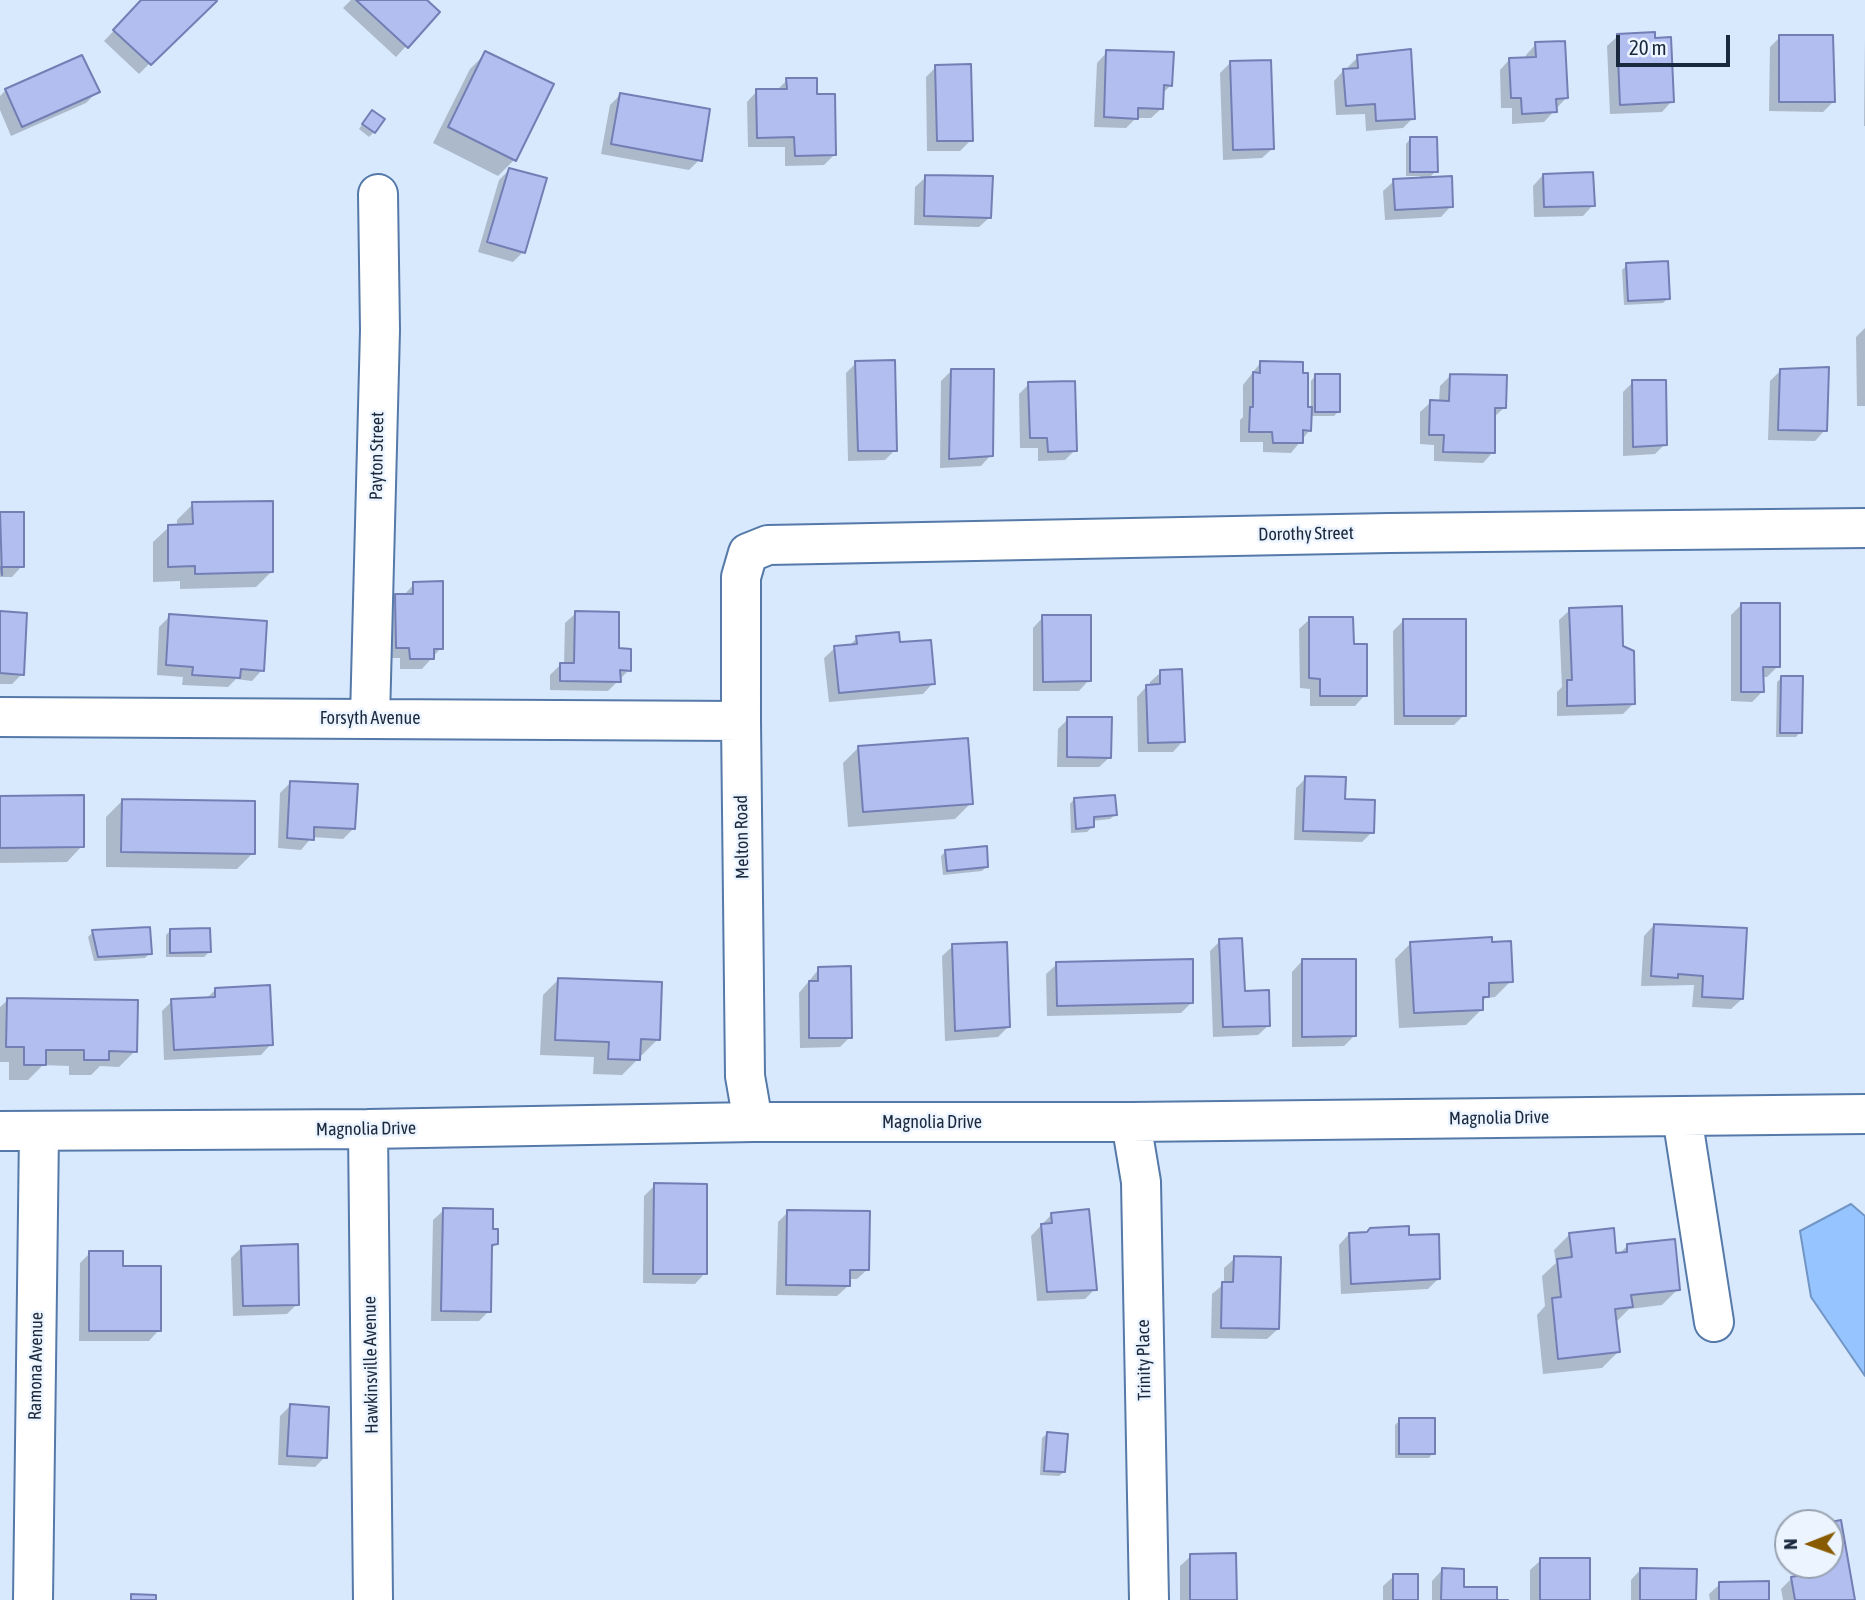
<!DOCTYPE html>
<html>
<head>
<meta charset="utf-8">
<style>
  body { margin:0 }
  #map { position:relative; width:1865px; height:1600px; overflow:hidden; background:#d8e8fd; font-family:"Asap Condensed",sans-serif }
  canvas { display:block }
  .north { position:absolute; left:1774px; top:1509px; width:70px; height:70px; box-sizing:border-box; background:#ecf4ff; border:2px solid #98a3b1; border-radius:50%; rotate:269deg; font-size:19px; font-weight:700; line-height:28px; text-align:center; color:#1a293d }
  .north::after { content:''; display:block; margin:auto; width:24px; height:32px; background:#895b00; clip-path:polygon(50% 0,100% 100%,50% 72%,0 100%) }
  .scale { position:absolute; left:1616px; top:35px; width:114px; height:32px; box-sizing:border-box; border:4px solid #1a293d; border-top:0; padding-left:9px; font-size:21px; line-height:24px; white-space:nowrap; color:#1a293d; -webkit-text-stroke:5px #ecf4ff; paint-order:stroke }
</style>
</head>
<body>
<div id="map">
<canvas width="1865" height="1600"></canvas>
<div class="north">N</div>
<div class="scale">20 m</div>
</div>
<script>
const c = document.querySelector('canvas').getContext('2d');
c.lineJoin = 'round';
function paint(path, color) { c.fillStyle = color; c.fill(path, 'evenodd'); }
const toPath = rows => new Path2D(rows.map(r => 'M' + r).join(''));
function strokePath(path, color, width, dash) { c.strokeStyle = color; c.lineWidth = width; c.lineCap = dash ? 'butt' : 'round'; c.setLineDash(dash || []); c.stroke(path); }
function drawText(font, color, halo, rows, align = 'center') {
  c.font = font + ' "Asap Condensed",sans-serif'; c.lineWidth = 5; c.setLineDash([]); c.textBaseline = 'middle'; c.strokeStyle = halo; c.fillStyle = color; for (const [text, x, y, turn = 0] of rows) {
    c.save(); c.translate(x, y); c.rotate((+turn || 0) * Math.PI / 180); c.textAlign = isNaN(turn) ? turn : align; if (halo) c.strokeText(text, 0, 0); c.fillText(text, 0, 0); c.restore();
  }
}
const water = toPath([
  [1851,1204,1865,1216,1865,1376,1811,1297,1800,1231,1851,1204]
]);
paint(water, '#96c4ff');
strokePath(water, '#7196c5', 2);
paint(toPath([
  [143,0,213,0,139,74,104,41],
  [351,0,424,0,438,12,396,57,343,8],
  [1618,36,1672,101,1662,112,1610,114,1607,46],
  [1780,37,1833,102,1823,112,1769,111,1770,47],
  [1865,37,1865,126,1864,126],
  [1536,44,1567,97,1544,122,1512,124,1512,108,1501,108,1500,70,1510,59,1526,59,1526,55],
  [1107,52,1171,85,1162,94,1162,108,1151,118,1136,118,1126,128,1094,127,1097,63],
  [486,53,514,160,498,176,433,143,470,69],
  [1358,57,1413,118,1403,128,1366,131,1365,114,1336,115,1334,81,1344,70,1348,70,1348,67],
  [1230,63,1273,148,1262,158,1223,160,1220,73],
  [936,67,971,140,960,151,927,151,926,77],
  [787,80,816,96,834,155,824,165,785,166,785,147,748,147,747,102,757,91,776,91],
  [6,90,97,92,86,103,11,136,0,110,0,96],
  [620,95,699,160,689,170,601,154,610,105],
  [367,117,374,132,369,137,359,129],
  [1410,139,1436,171,1428,179,1451,206,1441,217,1385,220,1383,191,1394,181,1420,179,1420,176,1406,176,1406,144],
  [509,170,523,252,513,262,478,252,499,180],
  [1543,175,1593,205,1583,216,1534,217,1533,186],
  [926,177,990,217,979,227,914,225,915,187],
  [1627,265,1668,298,1663,303,1624,305,1622,270],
  [1865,328,1865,406,1857,406,1856,337],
  [1261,362,1306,409,1311,409,1311,381,1315,376,1339,411,1334,416,1310,416,1310,430,1291,453,1263,452,1263,442,1240,442,1240,420,1243,417,1243,385],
  [856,363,895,450,885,460,848,461,846,373],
  [952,370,991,455,981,466,940,468,941,381],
  [1781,370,1825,430,1815,441,1768,440,1770,381],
  [1450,376,1504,408,1493,418,1493,452,1483,463,1434,461,1434,445,1420,444,1420,412,1431,402,1439,402,1440,386],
  [1633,382,1665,444,1655,454,1623,456,1623,392],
  [1029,384,1075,450,1065,460,1038,461,1038,448,1020,448,1019,394],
  [193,504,271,572,256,587,180,589,180,581,153,582,153,542,169,527,177,526,177,520],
  [0,514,23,514,22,566,12,577,0,577],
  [414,584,441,648,422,669,400,669,400,658,386,658,385,607,395,596,404,595],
  [1742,604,1778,666,1767,677,1762,677,1762,692,1752,702,1731,701,1731,615],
  [1570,610,1621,647,1634,703,1623,714,1557,716,1557,692,1562,687,1559,620],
  [0,613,22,674,12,684,0,684],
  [576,613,617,650,629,670,608,691,550,690,550,675,561,664,564,665,565,623],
  [170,616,262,670,252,681,236,679,228,687,182,685,183,677,157,675,159,627],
  [1043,617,1089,680,1079,691,1033,691,1033,628],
  [1310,619,1365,695,1355,706,1310,706,1310,689,1300,688,1299,629],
  [1404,620,1464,715,1454,725,1394,725,1393,631],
  [857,638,898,644,933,683,923,694,829,702,824,658,835,648,848,647],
  [1161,672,1183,741,1173,752,1138,752,1137,697,1147,686,1150,686,1150,682],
  [1782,677,1800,732,1796,737,1776,737,1777,682],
  [1068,719,1110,757,1099,767,1057,767,1058,729],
  [859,747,971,803,955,819,848,827,843,763],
  [1306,778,1344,800,1372,832,1362,842,1294,840,1296,788],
  [291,782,354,828,343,839,312,837,301,850,278,848,280,793],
  [0,797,82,846,67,862,0,863],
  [1074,799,1115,815,1110,819,1092,821,1092,827,1087,832,1071,833,1070,804],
  [122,801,253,853,237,869,106,867,106,817],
  [946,851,987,866,982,871,943,875,941,856],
  [1654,925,1742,999,1731,1009,1692,1007,1694,985,1641,986,1644,936],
  [170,931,209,952,204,957,166,957,166,935],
  [93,932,150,953,145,958,94,961,88,937],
  [1220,941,1243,992,1269,1025,1258,1035,1213,1037,1210,951],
  [1411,943,1511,981,1495,997,1486,998,1481,1002,1482,1009,1466,1025,1399,1028,1395,959],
  [953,946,1008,1027,998,1037,945,1041,942,956],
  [1302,961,1355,1035,1344,1046,1292,1047,1292,972],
  [1057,964,1192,1002,1181,1013,1047,1016,1046,974],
  [819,969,850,1037,840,1047,800,1048,799,993],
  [559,979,658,1039,642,1055,638,1055,638,1059,622,1075,593,1074,594,1057,540,1055,543,995],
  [215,990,271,1044,261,1055,164,1060,162,1011,172,1001,206,999],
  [8,1000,135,1051,119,1067,100,1066,91,1075,69,1075,69,1066,43,1065,28,1080,9,1080,9,1062,0,1062,0,1007],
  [655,1185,705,1273,695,1284,643,1283,644,1196],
  [444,1210,491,1231,496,1244,491,1249,489,1311,479,1321,431,1321,433,1220],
  [788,1212,868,1269,857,1279,848,1279,848,1286,837,1296,776,1295,778,1222],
  [1052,1214,1095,1289,1085,1299,1037,1301,1031,1236],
  [1349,1234,1408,1237,1439,1278,1428,1289,1341,1294,1339,1245],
  [1570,1234,1615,1255,1619,1254,1627,1246,1678,1289,1662,1305,1629,1309,1615,1323,1618,1352,1602,1368,1543,1374,1537,1315,1545,1306,1542,1276,1556,1263,1554,1250],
  [242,1247,297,1304,287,1314,233,1316,231,1258],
  [90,1253,122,1268,159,1330,149,1341,79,1341,80,1263],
  [1235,1258,1278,1329,1267,1339,1211,1338,1212,1294,1224,1284,1224,1268],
  [290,1406,325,1457,315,1467,278,1465,280,1416],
  [1400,1420,1433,1453,1429,1458,1395,1458,1395,1425],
  [1047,1434,1064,1472,1059,1476,1040,1475,1042,1438],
  [1830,1524,1853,1600,1783,1600,1781,1589,1791,1579,1803,1577,1801,1565,1830,1565],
  [1191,1556,1235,1600,1180,1600,1180,1566],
  [1541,1560,1588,1600,1530,1600,1530,1570],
  [1641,1569,1694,1600,1631,1600,1631,1580],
  [1442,1570,1462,1589,1496,1600,1432,1600,1432,1581],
  [1394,1576,1416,1600,1383,1600,1383,1586],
  [1720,1584,1767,1600,1710,1600,1709,1594]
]), '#0003');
const building = toPath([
  [141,0,216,0,217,1,151,65,113,30,141,0],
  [356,0,427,0,440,12,408,48,356,0],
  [1655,32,1655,38,1671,37,1674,102,1620,105,1617,34,1655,32],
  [1779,35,1833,35,1835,102,1779,102,1779,35],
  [1565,41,1568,98,1556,99,1557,112,1522,114,1521,98,1511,98,1509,58,1536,57,1535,42,1565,41],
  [1411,49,1415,119,1376,121,1375,104,1346,106,1343,69,1358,68,1357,55,1411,49],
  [1106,50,1174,52,1172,86,1164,85,1163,109,1138,108,1138,119,1104,117,1106,50],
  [485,51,554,84,516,161,448,127,485,51],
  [82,55,100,92,22,127,5,89,82,55],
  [1271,60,1274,149,1233,150,1230,61,1271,60],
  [971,64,973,141,937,141,935,65,971,64],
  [786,78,817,78,817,94,835,94,836,155,795,156,794,137,757,138,756,89,787,89,786,78],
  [620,93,710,109,702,161,611,144,620,93],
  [372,110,385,119,375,133,362,124,372,110],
  [1410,137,1437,137,1438,172,1410,172,1410,137],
  [509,168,547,178,525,253,487,242,509,168],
  [1593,172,1595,206,1544,207,1543,174,1593,172],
  [925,175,993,176,991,218,924,216,925,175],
  [1452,176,1453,207,1395,210,1393,179,1452,176],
  [1668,261,1670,299,1628,301,1626,263,1668,261],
  [895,360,897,451,858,451,855,361,895,360],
  [1260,361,1303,362,1303,373,1308,373,1308,407,1312,407,1311,431,1303,430,1303,443,1273,443,1272,432,1249,432,1250,407,1253,407,1253,372,1260,373,1260,361],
  [1829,367,1827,431,1778,430,1780,369,1829,367],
  [951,369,994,369,993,456,949,459,951,369],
  [1315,374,1340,374,1340,412,1315,412,1315,374],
  [1450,374,1507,375,1506,408,1495,408,1495,453,1443,452,1444,435,1429,435,1430,400,1449,401,1450,374],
  [1632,380,1666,380,1667,445,1633,447,1632,380],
  [1075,381,1077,451,1048,452,1047,438,1030,438,1028,382,1075,381],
  [273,501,273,572,195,574,195,566,168,567,168,525,193,524,192,502,273,501],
  [0,512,24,512,24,567,1,567,2,575,0,512],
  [443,581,443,649,434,649,434,659,410,659,409,648,396,648,395,594,413,594,413,582,443,581],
  [1741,603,1780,603,1780,667,1763,667,1764,692,1741,692,1741,603],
  [1622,606,1623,646,1634,651,1635,704,1567,706,1567,680,1572,680,1569,608,1622,606],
  [0,611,27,613,24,675,0,673,0,611],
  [575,611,619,612,619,648,631,649,631,671,620,670,621,682,560,681,560,663,574,663,575,611],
  [169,614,267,621,264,671,241,669,240,678,192,675,193,667,166,665,169,614],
  [1042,615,1091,615,1091,681,1043,682,1042,615],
  [1309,617,1353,617,1354,644,1367,644,1367,696,1320,696,1320,679,1309,678,1309,617],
  [1403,619,1466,619,1466,716,1404,716,1403,619],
  [899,632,900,642,931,640,935,684,839,693,834,646,857,644,856,636,899,632],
  [1182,669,1185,742,1148,743,1146,685,1160,684,1160,670,1182,669],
  [1781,676,1803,676,1802,733,1780,733,1781,676],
  [1067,717,1112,717,1111,758,1067,757,1067,717],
  [968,738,973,804,863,812,858,746,968,738],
  [1305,776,1346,777,1345,799,1375,800,1374,833,1303,831,1305,776],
  [290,781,358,784,355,829,314,827,314,840,287,838,290,781],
  [84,795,84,847,0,848,0,796,84,795],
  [1115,795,1117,815,1094,817,1094,827,1076,829,1074,798,1115,795],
  [122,799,255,801,255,854,121,852,122,799],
  [987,846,988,867,947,871,945,850,987,846],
  [1654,924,1747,928,1743,999,1702,997,1703,976,1678,974,1678,978,1651,976,1654,924],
  [150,927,152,954,98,957,92,930,150,927],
  [210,928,211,952,170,953,170,929,210,928],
  [1492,937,1492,942,1511,941,1513,982,1489,983,1489,997,1483,997,1483,1010,1414,1013,1410,942,1492,937],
  [1242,938,1245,991,1269,990,1270,1026,1223,1027,1219,939,1242,938],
  [1007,942,1010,1027,955,1031,952,944,1007,942],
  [1193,959,1193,1003,1057,1006,1056,962,1193,959],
  [1302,959,1356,959,1356,1036,1302,1037,1302,959],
  [851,966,852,1038,809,1038,809,981,818,981,818,967,851,966],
  [558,978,662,982,660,1040,641,1039,640,1060,608,1059,609,1042,555,1040,558,978],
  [270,985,273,1045,174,1050,171,999,215,997,215,988,270,985],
  [7,998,138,1000,137,1052,109,1051,109,1060,84,1060,84,1050,46,1050,46,1065,24,1065,24,1047,6,1047,7,998],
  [654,1183,707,1184,707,1274,653,1274,654,1183],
  [443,1208,493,1209,493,1229,498,1229,498,1244,492,1245,491,1312,441,1311,443,1208],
  [1089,1209,1097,1290,1047,1292,1041,1224,1052,1223,1051,1213,1089,1209],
  [787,1210,870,1211,869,1270,850,1270,850,1286,786,1285,787,1210],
  [1409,1226,1409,1235,1439,1234,1440,1279,1351,1284,1349,1233,1367,1232,1370,1228,1409,1226],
  [1614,1228,1616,1253,1627,1252,1627,1244,1675,1239,1680,1290,1631,1295,1633,1307,1615,1309,1620,1352,1558,1359,1552,1298,1561,1297,1557,1259,1572,1257,1569,1233,1614,1228],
  [298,1244,299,1305,243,1306,241,1246,298,1244],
  [89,1251,123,1251,123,1266,161,1266,161,1331,89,1331,89,1251],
  [1234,1256,1281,1257,1279,1329,1221,1328,1222,1282,1233,1282,1234,1256],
  [290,1404,329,1407,327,1458,287,1456,290,1404],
  [1399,1418,1435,1418,1435,1454,1399,1454,1399,1418],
  [1047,1432,1068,1434,1065,1472,1044,1471,1047,1432],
  [1841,1520,1855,1600,1795,1600,1791,1577,1814,1573,1813,1565,1830,1565,1830,1523,1825,1523,1841,1520],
  [1236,1553,1237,1600,1190,1600,1190,1554,1236,1553],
  [1540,1558,1590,1558,1590,1600,1540,1600,1540,1558],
  [1442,1568,1464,1569,1464,1587,1497,1587,1497,1600,1508,1600,1441,1600,1442,1568],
  [1640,1568,1697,1569,1696,1600,1640,1600,1640,1568],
  [1393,1574,1418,1574,1418,1600,1393,1600,1393,1574],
  [1769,1581,1769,1600,1719,1600,1719,1582,1769,1581],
  [131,1594,156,1595,156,1600,131,1600,131,1594]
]);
paint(building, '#b3bef0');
strokePath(building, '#737eb4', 2);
const street = toPath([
  [0,717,741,721],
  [370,718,380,330,378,194],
  [1682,1116,1714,1322],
  [753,1122,745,1076,741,721,741,577,748,553,768,545,1389,533,1865,528],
  [1131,1122,1141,1182,1149,1600],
  [368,1129,373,1600],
  [0,1131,368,1129,753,1122,1131,1122,1865,1114],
  [33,1600,39,1132]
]);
strokePath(street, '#5579a8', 42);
strokePath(street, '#fff', 38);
drawText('18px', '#1a293d', '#ecf4ff', [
  ["Payton Street",377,456,-89],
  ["Dorothy Street",1306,534,-1],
  ["Forsyth Avenue",370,718],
  ["Melton Road",742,837,-91],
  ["Magnolia Drive",1499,1118,-1],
  ["Magnolia Drive",932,1122],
  ["Magnolia Drive",366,1129,-1],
  ["Trinity Place",1144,1360,-91],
  ["Hawkinsville Avenue",371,1365,-91],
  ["Ramona Avenue",36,1366,-89]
]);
</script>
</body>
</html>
